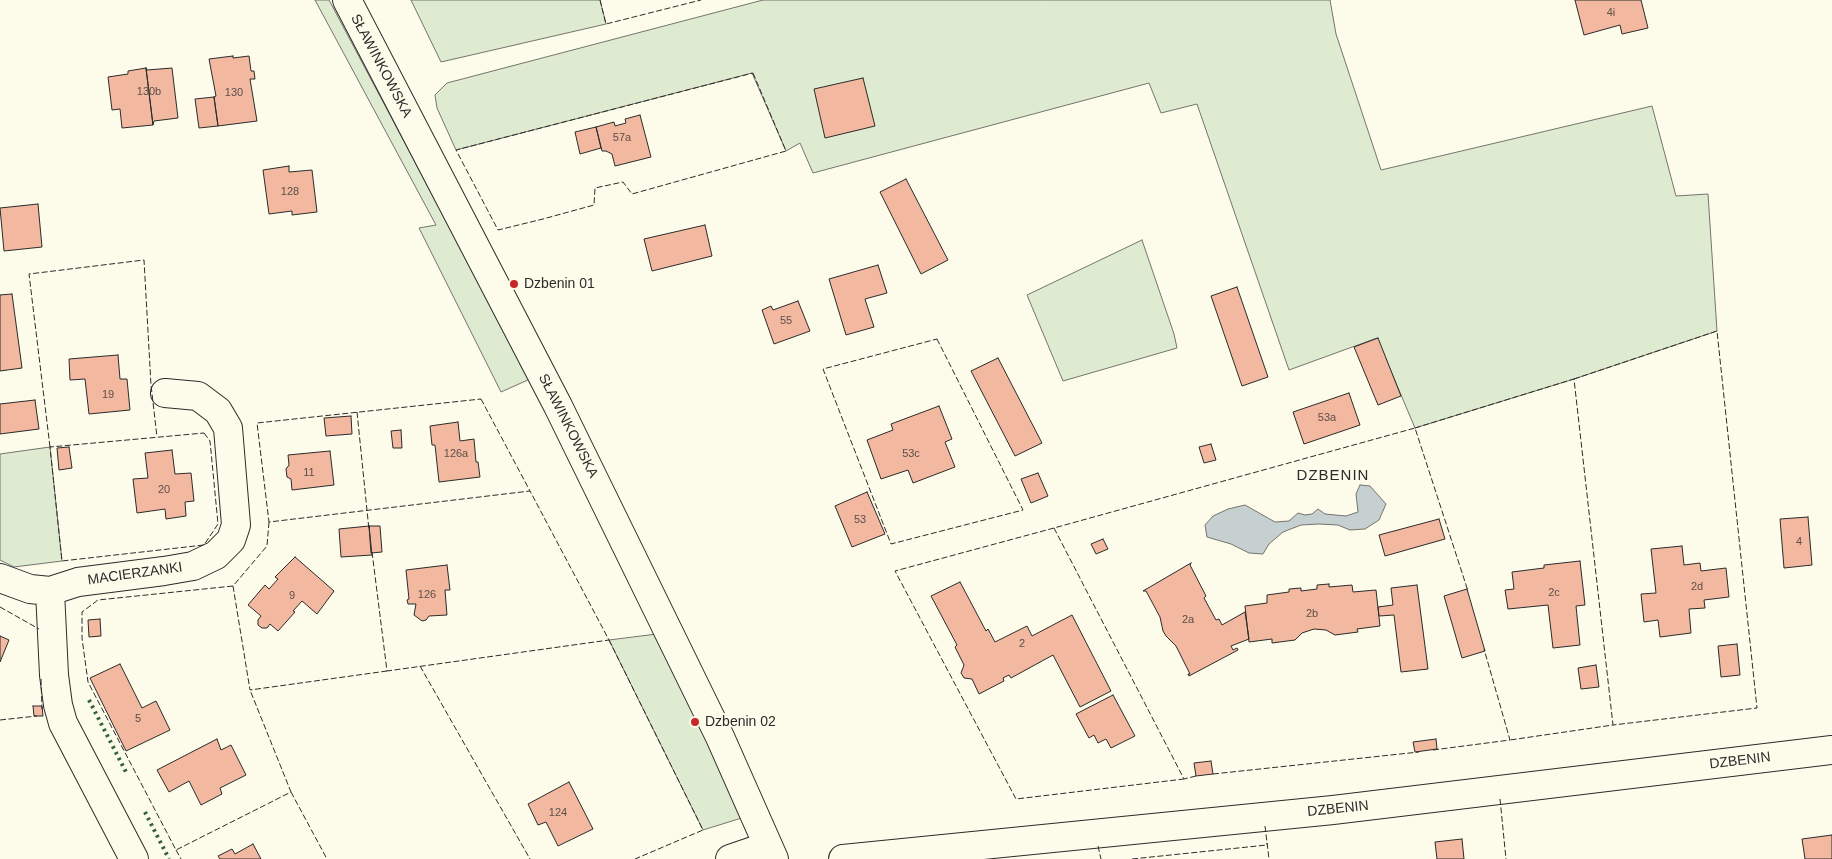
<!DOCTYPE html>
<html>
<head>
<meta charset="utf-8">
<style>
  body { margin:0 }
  canvas { display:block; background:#fdfbea }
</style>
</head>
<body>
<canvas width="1832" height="859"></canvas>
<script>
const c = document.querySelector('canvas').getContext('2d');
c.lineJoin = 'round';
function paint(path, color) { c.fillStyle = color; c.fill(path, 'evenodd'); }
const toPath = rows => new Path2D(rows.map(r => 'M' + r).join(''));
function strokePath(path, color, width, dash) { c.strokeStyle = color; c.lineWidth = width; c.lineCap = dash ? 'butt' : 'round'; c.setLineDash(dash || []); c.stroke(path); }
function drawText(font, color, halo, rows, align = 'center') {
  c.font = font + ' Helvetica,sans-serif'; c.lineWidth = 4; c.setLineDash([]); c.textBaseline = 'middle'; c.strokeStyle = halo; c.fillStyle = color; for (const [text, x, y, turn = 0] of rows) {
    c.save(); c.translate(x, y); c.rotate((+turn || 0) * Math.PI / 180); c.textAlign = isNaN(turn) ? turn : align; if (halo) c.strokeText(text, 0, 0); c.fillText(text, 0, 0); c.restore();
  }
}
const green = toPath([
  [315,0,329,0,530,379,501,392,419,228,436,225,315,0],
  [411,0,600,0,606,24,441,62,411,0],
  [763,0,1330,0,1336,34,1381,170,1652,106,1676,196,1708,194,1717,331,1574,379,1415,428,1377,338,1289,370,1197,104,1161,113,1149,83,813,173,800,143,786,151,752,73,456,150,437,108,435,95,447,83,763,0],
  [1142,240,1174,334,1177,348,1063,381,1027,295,1142,240],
  [50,447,62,561,14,567,0,560,0,454,50,447],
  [657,634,748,816,703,830,609,640,657,634]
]);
paint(green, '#deebd1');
strokePath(green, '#74746e', 1);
const water = toPath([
  [1360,485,1370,486,1386,504,1379,520,1365,529,1350,530,1338,525,1319,524,1301,525,1283,532,1269,544,1263,554,1249,553,1231,544,1207,537,1205,525,1213,516,1228,509,1245,505,1275,522,1289,521,1298,513,1305,515,1312,514,1318,509,1325,514,1346,516,1358,512,1356,494,1360,485]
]);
paint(water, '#c7d0d0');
strokePath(water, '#74746e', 1);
const building = toPath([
  [1575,0,1641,0,1648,28,1622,34,1620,25,1584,35,1575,0],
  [233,56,233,58,249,56,251,71,254,71,255,79,250,79,257,121,218,126,214,97,216,96,209,59,233,56],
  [146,68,147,70,172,68,178,118,154,121,153,125,146,68],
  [146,68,153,125,122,128,120,109,112,110,108,77,128,74,128,71,146,68],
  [863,78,875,126,825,138,814,89,863,78],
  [214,97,218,126,199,128,195,99,214,97],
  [640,115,651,157,615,166,612,154,606,151,602,151,596,127,614,122,615,126,626,123,625,119,640,115],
  [596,127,601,148,580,154,575,132,596,127],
  [289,166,289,172,312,170,317,212,292,215,292,211,269,214,263,170,289,166],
  [906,179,948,260,921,274,880,192,906,179],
  [38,204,42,247,4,251,0,208,38,204],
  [705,225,712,256,652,271,644,239,705,225],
  [878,265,887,293,865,299,874,327,846,335,829,279,878,265],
  [1237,287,1268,377,1242,386,1211,296,1237,287],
  [12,294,22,368,0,371,0,295,12,294],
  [798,301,810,331,774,344,762,310,771,306,773,310,798,301],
  [1378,338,1401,396,1378,405,1354,347,1378,338],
  [118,355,120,379,127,379,130,410,89,414,85,379,70,380,69,359,118,355],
  [998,358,1042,443,1015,456,971,371,998,358],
  [1349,393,1360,425,1304,444,1293,412,1349,393],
  [35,400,39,429,0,434,0,404,35,400],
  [939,406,952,439,945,442,955,467,913,483,908,470,881,479,867,440,893,430,891,424,939,406],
  [351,416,352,434,326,436,324,418,351,416],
  [458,422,460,441,474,439,476,462,478,462,480,477,439,482,435,445,432,445,430,426,458,422],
  [401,430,402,448,393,448,391,431,401,430],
  [1211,444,1216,460,1204,463,1199,447,1211,444],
  [69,447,72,468,59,470,57,448,69,447],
  [172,450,175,474,191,473,194,501,185,502,186,516,166,519,165,509,137,513,133,479,148,478,145,453,172,450],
  [330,451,334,485,292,490,291,479,287,477,286,469,289,465,288,455,330,451],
  [1038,473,1048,496,1031,503,1021,479,1038,473],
  [867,492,885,534,852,547,835,506,867,492],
  [1808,517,1812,565,1784,568,1780,519,1808,517],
  [1439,519,1445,539,1385,556,1379,535,1439,519],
  [369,526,380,526,382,552,371,553,369,526],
  [369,526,372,555,341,557,339,529,369,526],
  [1103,539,1108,549,1096,554,1091,544,1103,539],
  [1682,546,1684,565,1700,563,1701,571,1726,568,1729,597,1704,600,1705,608,1689,609,1691,633,1660,637,1658,620,1644,622,1641,594,1656,593,1651,549,1682,546],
  [295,557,334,591,317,614,302,601,293,611,295,612,278,631,270,624,267,628,262,628,258,625,258,620,261,616,248,605,265,585,269,589,278,579,275,577,295,557],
  [1580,561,1585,605,1576,606,1580,645,1553,648,1548,605,1508,609,1505,590,1514,589,1512,572,1544,568,1544,565,1580,561],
  [1191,563,1190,565,1206,596,1204,598,1216,620,1219,619,1222,625,1245,612,1249,639,1231,646,1233,650,1237,648,1238,650,1189,676,1188,674,1190,674,1176,646,1166,636,1163,631,1160,617,1146,591,1143,591,1191,563],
  [447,565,450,590,445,590,447,615,429,616,426,620,422,621,414,615,416,604,408,604,407,600,409,599,406,570,447,565],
  [960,582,986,631,988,629,995,642,1027,626,1032,636,1072,615,1111,691,1080,707,1053,655,1011,678,1009,675,1003,678,1004,681,979,694,972,679,964,678,961,673,964,665,955,647,957,645,931,596,960,582],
  [1329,584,1329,587,1352,585,1353,592,1376,590,1380,626,1357,629,1358,632,1335,635,1326,630,1314,629,1302,633,1295,640,1272,643,1272,639,1249,642,1245,606,1267,603,1267,595,1289,592,1289,589,1301,588,1301,591,1317,589,1317,585,1329,584],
  [1417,585,1428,669,1401,672,1394,615,1379,616,1378,607,1393,605,1391,588,1417,585],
  [1467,589,1485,651,1462,658,1444,596,1467,589],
  [100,619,101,636,89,637,88,620,100,619],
  [0,636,9,640,0,662,0,636],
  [1737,644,1740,675,1721,677,1718,646,1737,644],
  [120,664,142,708,156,701,170,730,126,751,90,678,120,664],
  [1596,665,1599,687,1581,689,1578,668,1596,665],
  [1113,695,1135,736,1111,748,1106,739,1098,743,1094,735,1089,738,1076,714,1113,695],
  [33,706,42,706,43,716,34,716,33,706],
  [217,739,221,750,231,745,246,775,220,788,222,794,201,805,189,781,169,792,157,770,217,739],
  [1436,739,1437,749,1415,752,1413,742,1436,739],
  [1211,761,1213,774,1196,776,1194,763,1211,761],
  [569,782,593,829,558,846,546,822,538,825,528,804,569,782],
  [1832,835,1832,859,1805,859,1802,839,1832,835],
  [1462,839,1464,859,1437,859,1435,842,1462,839],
  [253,844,261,859,220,859,218,856,232,849,235,854,253,844]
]);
paint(building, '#f2b8a0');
strokePath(building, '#2b2b2b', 1);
const minor = toPath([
  [347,0,558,406,720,737,774,859],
  [0,578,30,589,50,591],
  [134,859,63,723,58,705,54,675,50,591,78,582,164,571,193,566,216,555,231,540,236,525,228,428,218,411,198,396,165,393],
  [730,859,768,846],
  [843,859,1333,810,1832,750]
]);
strokePath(minor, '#2b2b2b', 30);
strokePath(minor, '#fdfbea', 28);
strokePath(toPath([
  [89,700,127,774],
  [145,812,169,859]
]), '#34623c', 4, [2.5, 4]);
strokePath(toPath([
  [600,0,606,24,701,0],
  [753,73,786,151,632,194,623,182,595,188,594,205,543,219,498,230,456,150,753,73],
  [937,339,1023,510,891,544,823,369,937,339],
  [1574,379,1717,331,1757,708,1613,725],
  [481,399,530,491,269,522,257,423,481,399],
  [357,412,369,530],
  [1415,428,1574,379,1613,725,1510,740],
  [204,433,210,441,218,524,204,545,62,561,50,447,204,433],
  [50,447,29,274,144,260,151,385,157,437],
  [269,522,267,546,233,586,250,690,387,671],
  [1054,528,895,571,1016,799,1184,779],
  [372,552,387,671,609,640,530,491],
  [233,586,98,600,82,612,82,638,88,682,176,850,291,792,250,690],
  [0,607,39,629],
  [609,640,703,830,635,859],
  [420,666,530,859],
  [41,679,42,709],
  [0,720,37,716],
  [1433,750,1510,740,1484,649],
  [1213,774,1419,752],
  [1196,776,1184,779,1054,528,1415,428,1468,591],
  [291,792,327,859],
  [1500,799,1506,859],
  [1265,826,1269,859],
  [1098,846,1101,859],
  [176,850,181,859],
  [1132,859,1267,845,1267,843]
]), '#2b2b2b', 1, [6, 2.5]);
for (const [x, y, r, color] of [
  [514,284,5,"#c62828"],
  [695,722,5,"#c62828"]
]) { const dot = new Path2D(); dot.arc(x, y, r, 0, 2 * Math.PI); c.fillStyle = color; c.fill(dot); strokePath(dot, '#fdfbea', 2); }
drawText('11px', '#5d4e48', null, [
  ["4i",1611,13],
  ["130b",149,92],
  ["130",234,93],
  ["57a",622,138],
  ["128",290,192],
  ["55",786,321],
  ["19",108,395],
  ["53a",1327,418],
  ["126a",456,454],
  ["53c",911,454],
  ["11",309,473],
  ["20",164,490],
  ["53",860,520],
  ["4",1799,542],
  ["2d",1697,587],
  ["2c",1554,593],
  ["126",427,595],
  ["9",292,596],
  ["2b",1312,614],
  ["2a",1188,620],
  ["2",1022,644],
  ["5",138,719],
  ["124",558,813]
]);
drawText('14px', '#2b2b2b', '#fdfbea', [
  ["SŁAWINKOWSKA",381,66,62],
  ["SŁAWINKOWSKA",568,426,63],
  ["MACIERZANKI",135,574,-8],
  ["DZBENIN",1740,761,-7],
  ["DZBENIN",1338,809,-6]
]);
drawText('14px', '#2b2b2b', '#fdfbea', [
  ["Dzbenin 01",524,284],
  ["Dzbenin 02",705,722]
], 'left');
c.letterSpacing = '1px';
drawText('15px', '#2b2b2b', '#fdfbea', [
  ["DZBENIN",1333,476]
]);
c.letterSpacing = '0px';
</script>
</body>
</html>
